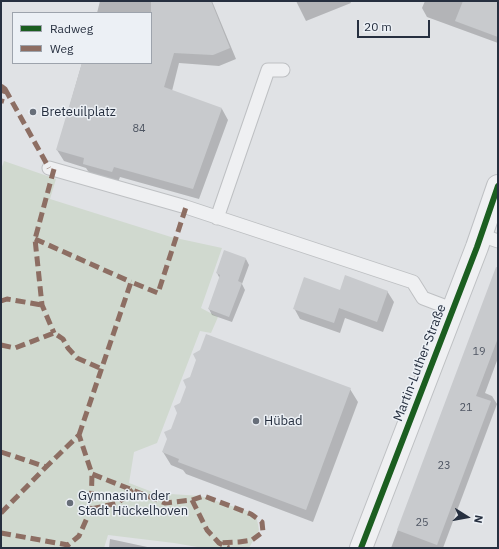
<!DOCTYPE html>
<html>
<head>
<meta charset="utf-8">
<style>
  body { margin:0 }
  #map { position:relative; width:499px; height:549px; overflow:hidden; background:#e0e2e5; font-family:"IBM Plex Sans",sans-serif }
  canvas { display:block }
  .frame { position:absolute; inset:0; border:2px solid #262f3f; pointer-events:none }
  .legend { position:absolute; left:12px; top:12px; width:140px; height:52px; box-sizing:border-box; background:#ecf0f5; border:1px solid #9da3ac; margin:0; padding:5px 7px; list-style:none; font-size:12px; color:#262f3f }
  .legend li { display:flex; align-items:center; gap:8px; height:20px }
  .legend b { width:20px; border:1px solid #9da3ac }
  .north { position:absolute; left:447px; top:497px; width:40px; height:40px; -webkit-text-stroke:3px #ecf0f5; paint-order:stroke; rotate:101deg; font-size:11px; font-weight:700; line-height:16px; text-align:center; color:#262f3f }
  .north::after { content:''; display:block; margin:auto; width:14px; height:18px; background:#262f3f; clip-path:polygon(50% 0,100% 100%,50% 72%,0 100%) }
  .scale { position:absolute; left:357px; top:20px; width:73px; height:18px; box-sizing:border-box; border:2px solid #262f3f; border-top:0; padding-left:5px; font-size:12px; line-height:14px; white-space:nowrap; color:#262f3f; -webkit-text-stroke:3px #ecf0f5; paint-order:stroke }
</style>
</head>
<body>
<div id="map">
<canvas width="499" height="549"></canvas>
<div class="frame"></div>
<ul class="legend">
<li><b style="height:5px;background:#1b5e20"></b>Radweg</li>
<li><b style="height:5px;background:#8d6e63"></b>Weg</li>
</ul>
<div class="north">N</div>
<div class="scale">20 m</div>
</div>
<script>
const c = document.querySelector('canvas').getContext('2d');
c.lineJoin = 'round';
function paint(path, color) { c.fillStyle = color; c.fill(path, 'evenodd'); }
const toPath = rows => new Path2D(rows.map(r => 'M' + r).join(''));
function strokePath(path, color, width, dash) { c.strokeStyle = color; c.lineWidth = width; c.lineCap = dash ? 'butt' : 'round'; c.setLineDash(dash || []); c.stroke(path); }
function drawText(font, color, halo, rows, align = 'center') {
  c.font = font + ' "IBM Plex Sans",sans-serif'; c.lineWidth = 3; c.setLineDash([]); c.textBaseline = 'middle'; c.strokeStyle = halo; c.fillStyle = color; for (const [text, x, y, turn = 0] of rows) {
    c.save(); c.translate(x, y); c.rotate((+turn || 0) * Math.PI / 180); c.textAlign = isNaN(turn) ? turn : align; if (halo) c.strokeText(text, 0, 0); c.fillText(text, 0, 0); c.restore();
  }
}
paint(toPath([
  [4,161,56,179,50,199,171,237,222,248,201,308,218,317,211,333,200,331,157,443,134,452,129,483,155,493,201,496,256,514,259,530,249,548,203,548,174,543,108,535,104,548,1,548,1,170]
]), '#d0d9cf');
paint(toPath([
  [100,1,212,1,236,59,219,66,179,63,172,91,222,109,228,120,199,199,120,177,118,182,90,174,86,168,64,161,57,150,82,63,151,63,151,13,97,13],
  [296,1,350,1,351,3,306,21],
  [425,1,498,1,498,43,427,17,422,8],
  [246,259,249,265,242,284,245,290,232,322,212,315,209,309,220,279,217,273],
  [497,267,498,358,485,393,492,396,497,404,443,548,391,548],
  [387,291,394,302,383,332,345,318,340,333,300,319,294,308],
  [350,389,358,402,313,522,186,474,183,470,171,465,163,452],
  [110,539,152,548,109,548]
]), '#0003');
paint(toPath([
  [151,1,211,1,230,48,213,55,174,53,164,87,222,108,193,189,114,167,112,172,83,164,84,158,56,150,82,63,151,63],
  [463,1,498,1,498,37,455,21],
  [224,250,246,258,238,281,242,283,229,317,208,309,220,275,216,273],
  [496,267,498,268,498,338,476,396,491,401,437,545,397,530],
  [345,275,388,291,377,322,339,308,334,323,293,309,304,277,340,290],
  [206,334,351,388,306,510,178,462,179,459,162,452,167,439,164,432,171,429,177,413,174,406,180,403,186,387,183,380,190,377,196,360,193,354,200,350]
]), '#c8cacd');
const service = toPath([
  [49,168,186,207,413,282,423,298,452,309],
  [217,218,268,70,283,70],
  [481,235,498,241]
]);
const tertiary = toPath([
  [361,548,477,247,498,186]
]);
strokePath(service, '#bec0c3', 15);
strokePath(tertiary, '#bec0c3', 24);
strokePath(service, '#eff0f2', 13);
strokePath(tertiary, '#eff0f2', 22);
strokePath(toPath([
  [1,86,5,89,1,103],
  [5,89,49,168],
  [54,169,35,239,42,305,54,333],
  [35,239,131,282],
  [1,301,7,299,42,305],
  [1,345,15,348,54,333,63,339,68,348,77,358,102,369],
  [79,435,131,282,158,293,186,207],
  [1,452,46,467,79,435,92,474,165,503,192,500,204,496,251,514,262,522,263,532,252,540,239,542,219,543],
  [192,500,207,530,219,543,229,548],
  [91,509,118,503,133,490],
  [1,513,46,467],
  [1,533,68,545,79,536,91,509,92,474]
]), '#8d6e63', 5, [10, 5]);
strokePath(toPath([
  [361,548,477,247,498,186]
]), '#1b5e20', 6);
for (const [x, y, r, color] of [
  [33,112,4,"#676e79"],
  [256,421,4,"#676e79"],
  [70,503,4,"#676e79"]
]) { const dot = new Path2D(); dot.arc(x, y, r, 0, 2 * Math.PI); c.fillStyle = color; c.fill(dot); strokePath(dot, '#ecf0f5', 1.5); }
drawText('11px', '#4f5663', null, [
  ["84",139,129],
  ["19",479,352],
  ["21",466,408],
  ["23",444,466],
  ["25",422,523]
]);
drawText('13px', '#262f3f', '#ecf0f5', [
  ["Breteuilplatz",41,112],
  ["Hübad",264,421],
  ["Gymnasium der",78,496],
  ["Stadt Hückelhoven",78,511]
], 'left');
drawText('13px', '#262f3f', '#ecf0f5', [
  ["Martin-Luther-Straße",420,363,-69]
]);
</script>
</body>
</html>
